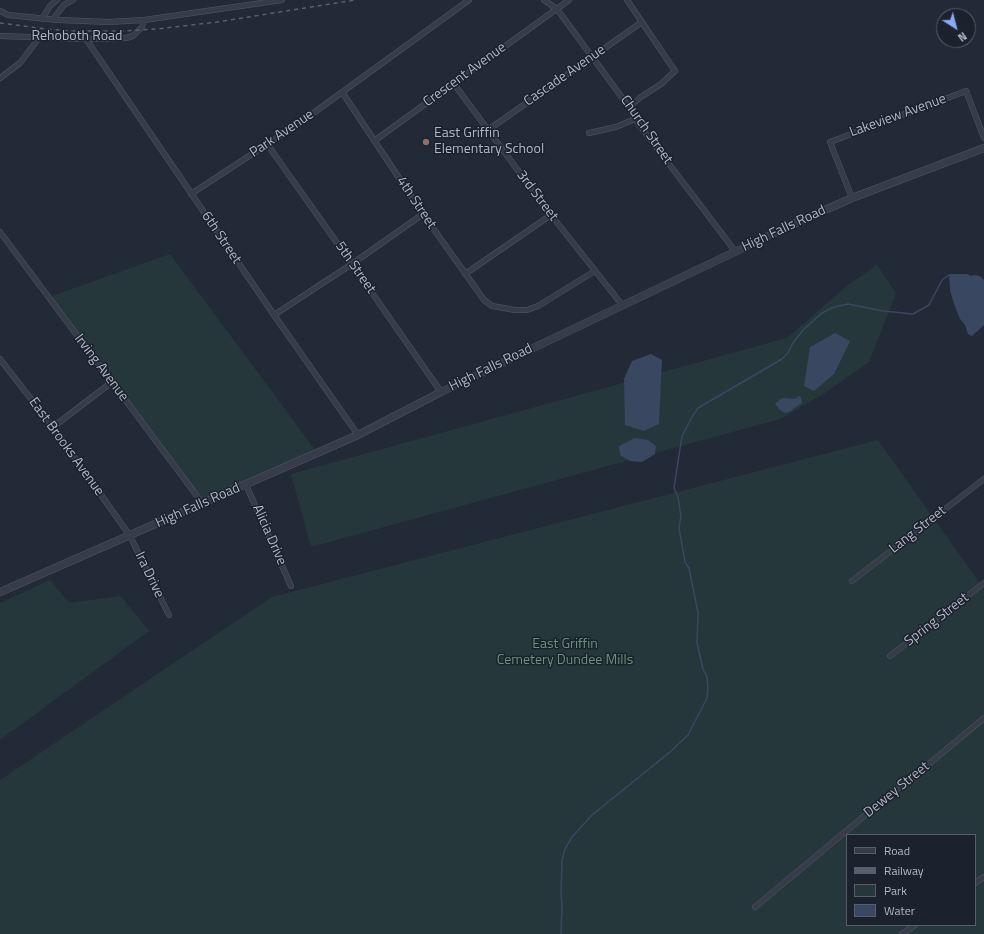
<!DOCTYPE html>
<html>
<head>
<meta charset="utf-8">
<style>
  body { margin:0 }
  #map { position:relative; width:984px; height:934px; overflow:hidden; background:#222a38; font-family:"Titillium Web",sans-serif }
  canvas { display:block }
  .legend { position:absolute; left:846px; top:834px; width:130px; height:92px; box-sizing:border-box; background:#1b212d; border:1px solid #575d6a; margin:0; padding:5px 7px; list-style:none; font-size:12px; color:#b1b7c5 }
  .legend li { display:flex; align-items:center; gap:8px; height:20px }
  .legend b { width:20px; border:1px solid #575d6a }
  .north { position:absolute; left:936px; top:8px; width:40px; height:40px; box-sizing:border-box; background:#1b212d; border:1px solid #575d6a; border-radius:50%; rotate:144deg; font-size:11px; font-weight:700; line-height:16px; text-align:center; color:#b1b7c5 }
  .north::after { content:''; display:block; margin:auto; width:14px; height:18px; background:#89a9f2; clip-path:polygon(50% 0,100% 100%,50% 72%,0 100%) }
</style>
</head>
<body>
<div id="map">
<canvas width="984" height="934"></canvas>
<ul class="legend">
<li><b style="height:5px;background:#363c49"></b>Road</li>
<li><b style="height:5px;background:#58606f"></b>Railway</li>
<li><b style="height:11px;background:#25373a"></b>Park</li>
<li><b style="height:11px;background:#394761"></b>Water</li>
</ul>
<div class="north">N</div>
</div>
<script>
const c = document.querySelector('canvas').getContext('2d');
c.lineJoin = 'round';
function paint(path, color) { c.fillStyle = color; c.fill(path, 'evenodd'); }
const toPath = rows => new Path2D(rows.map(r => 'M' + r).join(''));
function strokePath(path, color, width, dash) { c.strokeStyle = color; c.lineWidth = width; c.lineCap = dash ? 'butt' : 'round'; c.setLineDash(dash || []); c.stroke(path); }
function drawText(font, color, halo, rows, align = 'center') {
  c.font = font + ' "Titillium Web",sans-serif'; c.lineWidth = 3; c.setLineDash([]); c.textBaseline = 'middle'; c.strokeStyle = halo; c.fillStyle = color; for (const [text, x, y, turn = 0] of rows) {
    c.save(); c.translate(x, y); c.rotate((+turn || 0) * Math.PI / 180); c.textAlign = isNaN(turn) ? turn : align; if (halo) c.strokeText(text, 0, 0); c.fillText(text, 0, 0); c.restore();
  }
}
paint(toPath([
  [170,254,316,451,202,502,49,297],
  [877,265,896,293,869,362,825,393,780,419,311,547,291,474,787,338,849,284],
  [878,440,984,589,984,934,0,934,0,780,272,597],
  [847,835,975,835,975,925,847,925],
  [50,580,69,603,121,596,149,631,0,740,0,603]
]), '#25373a');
paint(toPath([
  [949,274,967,274,971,276,974,275,980,276,984,280,984,325,972,336,968,334,965,325,960,319,954,304,950,290],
  [835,333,850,341,834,374,814,391,804,386,810,347],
  [651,354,662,360,659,424,644,431,625,425,624,379,632,361],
  [799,396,801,398,802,403,789,412,785,413,780,410,775,404,782,398,795,399],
  [635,438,648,440,656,446,655,454,642,462,630,461,620,455,619,446]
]), '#394761');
strokePath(toPath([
  [561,934,562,904,561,894,562,860,565,849,572,837,592,815,670,752,688,735,707,698,708,689,707,677,703,669,697,643,698,613,689,568,685,562,679,528,681,516,678,497,674,488,682,436,692,417,698,408,782,359,788,353,793,343,804,329,822,313,834,307,848,304,883,311,913,314,929,305,942,280,949,275]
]), '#394761', 1.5);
const minor = toPath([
  [544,0,557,9,629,107,635,119,644,131,735,251],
  [627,0,675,71,661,84,641,97,629,107],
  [0,11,8,15,58,20,109,22,144,20,282,0],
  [42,19,50,6,57,0],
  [53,19,64,5,73,0],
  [0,36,86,39,126,38,133,36,142,27,144,20],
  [86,39,274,315,358,435],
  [0,78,20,63,39,38],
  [454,84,551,215,623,306],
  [342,92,423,214,484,300,492,306,504,308,515,310,527,310,538,306,595,271],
  [488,130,642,22],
  [589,133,616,127,635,119],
  [374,141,569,0],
  [267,144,352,264,441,392],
  [191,194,301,122,469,0],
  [852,198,830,142,966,91,984,138],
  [0,232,203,504],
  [465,274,551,215],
  [274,315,352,264,423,214],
  [0,359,53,427,130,536,169,615],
  [53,427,112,382],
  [246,485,291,586],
  [852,581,984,479],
  [890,656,984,583],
  [975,883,984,877],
  [755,907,893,792,918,773,984,718],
  [902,934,915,925]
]);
const tertiary = toPath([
  [0,592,358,435,441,392,787,227,852,198,984,148]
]);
strokePath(minor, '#515763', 6);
strokePath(tertiary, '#515763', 8);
strokePath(minor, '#363c49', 5);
strokePath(tertiary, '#363c49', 7);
strokePath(toPath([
  [0,23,46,29,71,31,123,31,157,29,217,22,355,0]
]), '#58606f', 1.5, [4, 4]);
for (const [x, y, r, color] of [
  [426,142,4,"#8d6e63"]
]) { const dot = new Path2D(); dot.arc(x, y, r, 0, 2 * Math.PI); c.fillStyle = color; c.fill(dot); strokePath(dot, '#1b212d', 1.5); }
drawText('14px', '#b1b7c5', '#1b212d', [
  ["Rehoboth Road",77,37],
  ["Crescent Avenue",465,75,-36],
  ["Cascade Avenue",565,76,-35],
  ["Lakeview Avenue",898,116,-20],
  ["Church Street",646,130,55],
  ["Park Avenue",282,134,-34],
  ["3rd Street",537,196,53],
  ["4th Street",416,203,56],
  ["High Falls Road",784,229,-25],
  ["6th Street",221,238,56],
  ["5th Street",355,268,55],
  ["Irving Avenue",101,368,53],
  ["High Falls Road",491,368,-26],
  ["East Brooks Avenue",66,447,54],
  ["High Falls Road",198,506,-24],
  ["Lang Street",918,530,-38],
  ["Alicia Drive",269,535,66],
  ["Ira Drive",149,575,64],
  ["Spring Street",937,620,-38],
  ["Dewey Street",897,790,-39]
]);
drawText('14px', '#b1b7c5', '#1b212d', [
  ["East Griffin",434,134],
  ["Elementary School",434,150]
], 'left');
drawText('14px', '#699477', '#1b212d', [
  ["East Griffin",565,645],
  ["Cemetery Dundee Mills",565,661]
]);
</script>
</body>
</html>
